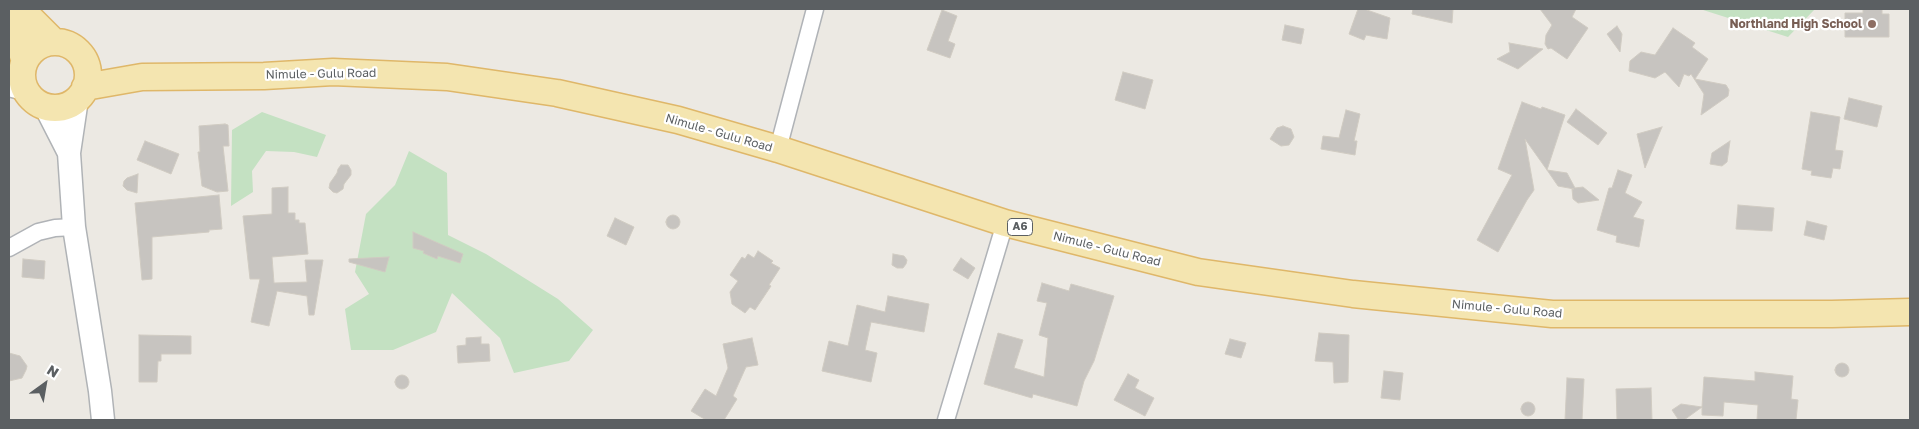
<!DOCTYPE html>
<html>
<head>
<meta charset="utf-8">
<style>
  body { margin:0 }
  #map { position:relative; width:1919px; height:429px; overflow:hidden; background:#ece9e3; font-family:"Golos Text",sans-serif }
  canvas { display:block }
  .frame { position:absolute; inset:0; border:10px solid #5b5f62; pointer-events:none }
  .north { position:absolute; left:20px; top:359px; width:50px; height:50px; -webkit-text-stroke:4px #fff; paint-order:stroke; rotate:32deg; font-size:14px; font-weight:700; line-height:20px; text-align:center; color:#5b5f62 }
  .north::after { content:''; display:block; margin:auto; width:18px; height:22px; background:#5b5f62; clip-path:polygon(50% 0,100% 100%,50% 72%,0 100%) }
</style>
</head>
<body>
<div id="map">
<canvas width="1919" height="429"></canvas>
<div class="frame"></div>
<div class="north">N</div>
</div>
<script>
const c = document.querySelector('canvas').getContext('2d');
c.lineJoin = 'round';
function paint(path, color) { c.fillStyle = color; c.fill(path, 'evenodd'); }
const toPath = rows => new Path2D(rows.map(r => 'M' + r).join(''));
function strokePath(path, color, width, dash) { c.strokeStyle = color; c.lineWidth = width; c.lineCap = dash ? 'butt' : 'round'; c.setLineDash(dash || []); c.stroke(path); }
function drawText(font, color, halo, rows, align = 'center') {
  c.font = font + ' "Golos Text",sans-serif'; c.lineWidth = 4.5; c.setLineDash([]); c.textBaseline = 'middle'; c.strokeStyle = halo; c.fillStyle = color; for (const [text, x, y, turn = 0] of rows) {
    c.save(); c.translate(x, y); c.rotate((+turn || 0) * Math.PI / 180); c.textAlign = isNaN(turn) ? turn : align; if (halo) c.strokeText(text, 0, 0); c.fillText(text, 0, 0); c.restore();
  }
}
paint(toPath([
  [1700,9,1815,9,1788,37],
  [262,112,326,135,317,157,294,152,266,151,252,171,253,192,231,206,232,130],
  [409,151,447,173,448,235,486,254,558,299,593,330,569,361,514,373,500,338,452,293,436,332,393,350,351,350,345,309,369,294,355,272,366,214,395,185]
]), '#c4e1c2');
const building = toPath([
  [1358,9,1364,9,1390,18,1387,39,1366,35,1364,40,1349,34,1358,9],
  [1413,9,1453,9,1452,23,1412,14,1413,9],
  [1540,9,1576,9,1572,17,1588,28,1567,59,1551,48,1548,49,1545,44,1546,35,1552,25,1540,9],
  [1863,9,1882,9,1882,14,1889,14,1889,37,1845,37,1845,13,1863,13,1863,9],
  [942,10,957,16,948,41,955,44,950,58,927,50,942,10],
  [1285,25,1304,29,1301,44,1282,40,1285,25],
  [1617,26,1622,34,1620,52,1607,34,1617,26],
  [1673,28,1695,43,1692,47,1708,59,1695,79,1726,85,1729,90,1728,96,1701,115,1704,94,1691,74,1689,76,1684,74,1679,87,1665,72,1655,78,1629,71,1630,61,1641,52,1655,55,1673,28],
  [1509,43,1543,49,1518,69,1497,59,1510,52,1509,43],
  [1123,72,1153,80,1145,109,1115,100,1123,72],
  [1849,98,1882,106,1877,127,1844,119,1849,98],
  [1522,102,1541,109,1542,107,1565,115,1547,170,1525,139,1534,190,1527,200,1498,252,1477,240,1512,175,1498,169,1522,102],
  [1576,109,1607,133,1598,145,1567,122,1576,109],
  [1346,110,1360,114,1354,141,1357,141,1355,155,1321,149,1323,136,1339,138,1346,110],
  [1811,112,1840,117,1835,150,1843,151,1840,169,1833,168,1831,178,1811,175,1812,171,1802,169,1811,112],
  [225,124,228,125,229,146,223,146,228,191,217,192,202,186,198,152,200,152,199,126,225,124],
  [1283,126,1291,129,1294,137,1289,145,1281,146,1270,139,1277,128,1283,126],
  [1662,127,1645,168,1637,134,1662,127],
  [145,141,179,154,171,174,137,160,145,141],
  [1730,141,1727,162,1722,166,1710,164,1712,153,1730,141],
  [341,165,348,165,351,170,351,175,344,184,343,189,337,193,333,192,329,188,330,183,337,173,338,169,341,165],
  [1547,170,1567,173,1575,188,1583,187,1599,200,1578,203,1573,199,1572,189,1574,189,1558,186,1547,170],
  [1618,170,1632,175,1625,193,1642,202,1633,217,1644,220,1639,247,1616,242,1617,236,1597,230,1609,188,1612,188,1618,170],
  [138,174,137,193,127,190,123,186,124,181,127,178,138,174],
  [288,187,288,213,295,213,295,220,299,220,299,223,305,223,308,254,272,257,274,283,307,282,305,260,323,260,314,315,309,315,307,296,277,291,269,326,251,322,260,279,250,279,243,216,272,214,272,188,288,187],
  [219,195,222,229,209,230,209,232,152,237,152,279,142,280,135,203,219,195],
  [1738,205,1774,208,1772,231,1736,229,1738,205],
  '666 222a7 7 0 1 1 14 0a7 7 0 1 1-14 0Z',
  [615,218,634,227,626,245,607,236,615,218],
  [1807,221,1827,226,1824,240,1804,235,1807,221],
  [413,232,463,254,460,263,438,256,437,259,423,253,424,251,413,248,413,232],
  [758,251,773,261,771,263,780,268,769,285,771,286,755,310,750,307,745,313,732,304,730,292,738,281,730,275,742,257,745,259,748,254,754,258,758,251],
  [893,254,904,256,907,260,906,264,903,268,897,268,892,265,893,254],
  [389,257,385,272,349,262,349,259,389,257],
  [961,258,975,268,968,279,953,270,961,258],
  [23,259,45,261,44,279,22,277,23,259],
  [1042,283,1069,291,1071,284,1114,296,1094,361,1084,381,1077,406,1033,394,1032,398,984,384,998,333,1023,340,1014,368,1044,377,1048,338,1039,335,1047,303,1037,301,1042,283],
  [888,296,929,304,924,332,871,322,865,350,877,353,871,382,822,371,829,341,848,346,857,305,885,312,888,296],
  [1319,333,1349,335,1348,382,1334,383,1333,362,1315,361,1319,333],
  [139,335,191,336,191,354,161,354,161,361,158,361,157,382,139,382,139,335],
  [481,337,481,344,489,344,490,361,458,363,457,346,466,345,466,338,481,337],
  [752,338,758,365,746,367,733,396,737,399,724,420,706,420,691,411,705,389,716,396,728,368,723,344,752,338],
  [1230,339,1246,343,1241,358,1225,354,1230,339],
  [9,353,20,356,27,366,26,370,22,378,9,381,9,353],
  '1835 370a7 7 0 1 1 14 0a7 7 0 1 1-14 0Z',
  [1384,371,1403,373,1400,400,1381,398,1384,371],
  [1755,372,1793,376,1791,399,1798,400,1796,420,1757,420,1758,405,1724,402,1723,416,1702,415,1702,407,1684,420,1678,419,1672,410,1681,404,1702,407,1704,377,1755,381,1755,372],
  [1128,374,1139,380,1135,388,1154,398,1145,416,1114,400,1128,374],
  '395 382a7 7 0 1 1 14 0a7 7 0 1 1-14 0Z',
  [1567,378,1584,379,1582,420,1565,420,1567,378],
  [1651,388,1652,420,1617,420,1616,389,1651,388],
  '1521 409a7 7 0 1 1 14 0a7 7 0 1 1-14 0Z'
]);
paint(building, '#c7c4c0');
strokePath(building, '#d0cbc2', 1);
const street = toPath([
  [778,149,815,9],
  [9,248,38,232,55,228,74,227],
  [946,420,1005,223]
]);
const secondary = toPath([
  [9,85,25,89],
  [77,99,69,153,74,227,100,391,103,420],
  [45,106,69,153]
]);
const primary = toPath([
  [21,9,54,42],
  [9,16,25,61],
  '22 75a33 33 0 1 1 66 0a33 33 0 1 1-66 0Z',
  [85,87,142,77,264,76,333,72,447,77,557,93,678,120,778,149,1005,223,1198,272,1353,294,1552,314,1832,314,1910,312]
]);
strokePath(street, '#b0b3b7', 19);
strokePath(secondary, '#b0b3b6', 25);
strokePath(primary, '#dfb769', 29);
strokePath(street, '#fff', 16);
strokePath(secondary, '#fff', 22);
strokePath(primary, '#f4e5b0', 26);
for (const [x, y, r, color] of [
  [1872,24,5,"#8d6e63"]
]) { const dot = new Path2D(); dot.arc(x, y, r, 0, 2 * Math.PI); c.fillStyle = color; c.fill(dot); strokePath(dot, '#fff', 2); }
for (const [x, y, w] of [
  [1020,227,25]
]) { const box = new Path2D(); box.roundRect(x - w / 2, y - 8.5, w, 17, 4); c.fillStyle = '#fff'; c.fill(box); strokePath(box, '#5b5f62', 1); }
drawText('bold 11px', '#5b5f62', null, [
  ["A6",1020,227]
]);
drawText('bold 12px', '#785e54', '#fff', [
  ["Northland High School",1862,24]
], 'right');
drawText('12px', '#5b5f62', '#fff', [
  ["Nimule - Gulu Road",321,74,-1],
  ["Nimule - Gulu Road",719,133,16],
  ["Nimule - Gulu Road",1107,249,14],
  ["Nimule - Gulu Road",1507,309,5]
]);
</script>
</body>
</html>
